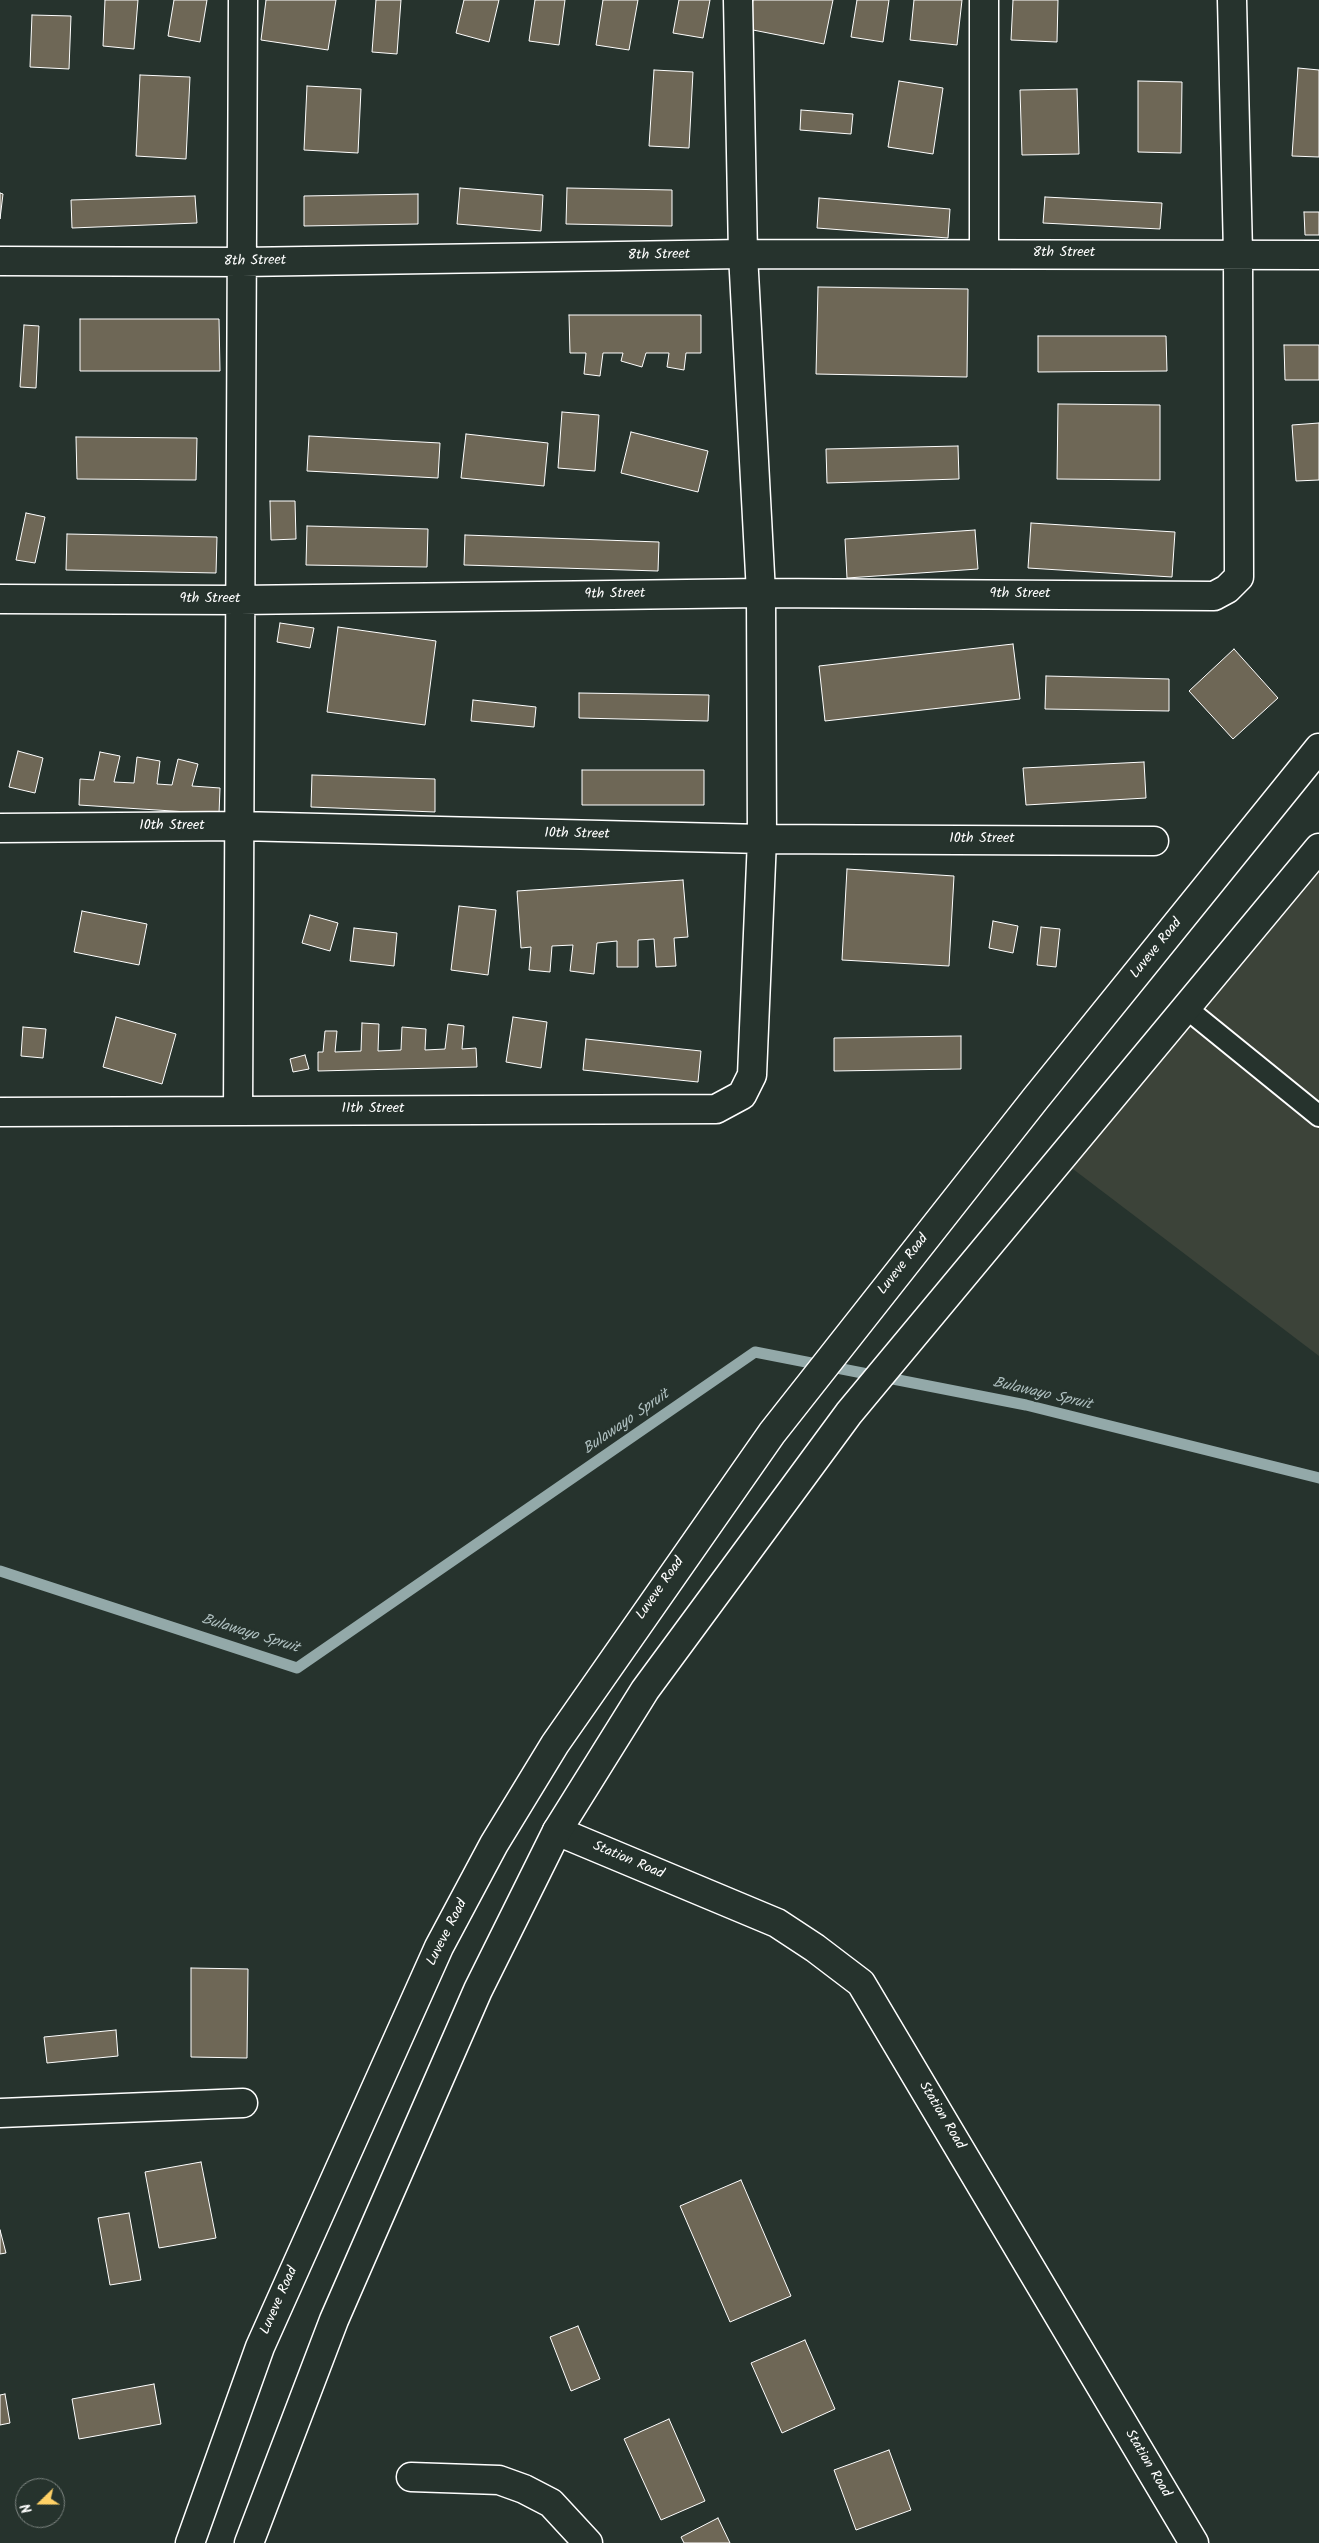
<!DOCTYPE html>
<html>
<head>
<meta charset="utf-8">
<style>
  body { margin:0 }
  #map { position:relative; width:1319px; height:2543px; overflow:hidden; background:#26332d; font-family:Kalam,sans-serif }
  canvas { display:block }
  .north { position:absolute; left:15px; top:2478px; width:50px; height:50px; box-sizing:border-box; background:#26332d; border:1px solid #7d8581; border-radius:50%; rotate:248deg; font-size:14px; font-weight:700; line-height:20px; text-align:center; color:#fff }
  .north::after { content:''; display:block; margin:auto; width:18px; height:22px; background:#ffd166; clip-path:polygon(50% 0,100% 100%,50% 72%,0 100%) }
</style>
</head>
<body>
<div id="map">
<canvas width="1319" height="2543"></canvas>
<div class="north">N</div>
</div>
<script>
const c = document.querySelector('canvas').getContext('2d');
c.lineJoin = 'round';
function paint(path, color) { c.fillStyle = color; c.fill(path, 'evenodd'); }
const toPath = rows => new Path2D(rows.map(r => 'M' + r).join(''));
function strokePath(path, color, width, dash) { c.strokeStyle = color; c.lineWidth = width; c.lineCap = dash ? 'butt' : 'round'; c.setLineDash(dash || []); c.stroke(path); }
function drawText(font, color, halo, rows, align = 'center') {
  c.font = font + ' Kalam,sans-serif'; c.lineWidth = 4.5; c.setLineDash([]); c.textBaseline = 'middle'; c.strokeStyle = halo; c.fillStyle = color; for (const [text, x, y, turn = 0] of rows) {
    c.save(); c.translate(x, y); c.rotate((+turn || 0) * Math.PI / 180); c.textAlign = isNaN(turn) ? turn : align; if (halo) c.strokeText(text, 0, 0); c.fillText(text, 0, 0); c.restore();
  }
}
paint(toPath([
  [1319,864,1319,1356,1069,1166]
]), '#3c4339');
strokePath(toPath([
  [0,1571,297,1668,755,1352,1026,1405,1319,1478]
]), '#93a9a9', 11);
const building = toPath([
  [105,0,138,0,134,49,103,46,105,0],
  [174,0,207,0,200,42,168,36,174,0],
  [266,0,336,0,328,50,261,40,266,0],
  [376,0,401,0,397,54,372,52,376,0],
  [464,0,499,0,489,42,456,33,464,0],
  [535,0,565,0,559,45,529,41,535,0],
  [603,0,638,0,629,50,596,45,603,0],
  [679,0,710,0,703,38,673,33,679,0],
  [753,0,833,0,824,44,748,29,753,0],
  [857,0,889,0,883,42,851,37,857,0],
  [914,0,962,0,957,45,910,40,914,0],
  [1013,0,1058,0,1057,42,1011,40,1013,0],
  [32,15,71,16,69,69,30,67,32,15],
  [1298,68,1319,70,1319,157,1292,156,1298,68],
  [654,70,693,72,689,148,649,146,654,70],
  [140,75,190,77,186,159,136,156,140,75],
  [899,81,943,88,933,154,888,147,899,81],
  [1138,81,1182,82,1181,153,1138,152,1138,81],
  [307,86,361,89,358,153,304,150,307,86],
  [1077,89,1079,154,1022,155,1020,90,1077,89],
  [801,110,853,114,851,134,800,130,801,110],
  [460,188,543,195,541,231,457,224,460,188],
  [567,188,672,190,672,226,566,224,567,188],
  [0,193,3,194,0,219,0,193],
  [418,194,418,224,304,226,304,196,418,194],
  [195,196,197,223,72,228,71,200,195,196],
  [1045,197,1162,203,1160,229,1043,223,1045,197],
  [819,198,950,209,948,238,817,228,819,198],
  [1304,212,1319,212,1319,235,1305,235,1304,212],
  [818,287,968,289,967,377,816,374,818,287],
  [569,315,701,315,701,353,686,353,684,370,667,367,669,353,646,353,642,367,621,361,623,353,603,353,600,376,584,374,586,353,570,353,569,315],
  [80,319,219,319,220,371,80,371,80,319],
  [24,325,39,326,36,388,20,387,24,325],
  [1038,336,1166,336,1167,371,1038,372,1038,336],
  [1284,345,1319,345,1319,380,1285,380,1284,345],
  [1058,404,1160,405,1160,480,1057,479,1058,404],
  [562,412,599,415,595,471,558,468,562,412],
  [1319,423,1319,480,1296,481,1292,425,1319,423],
  [631,432,708,451,698,492,621,473,631,432],
  [466,434,548,443,544,486,461,478,466,434],
  [309,436,440,443,438,478,307,471,309,436],
  [76,437,197,438,196,480,77,479,76,437],
  [958,446,959,479,827,483,826,449,958,446],
  [270,501,295,501,296,539,271,540,270,501],
  [26,513,45,517,35,563,16,560,26,513],
  [1031,523,1175,532,1172,577,1028,568,1031,523],
  [307,526,428,529,427,567,306,565,307,526],
  [975,530,978,569,847,578,845,539,975,530],
  [67,534,217,537,216,573,66,570,67,534],
  [465,535,659,542,658,571,464,565,465,535],
  [280,623,314,628,310,648,277,642,280,623],
  [338,627,436,641,425,725,327,712,338,627],
  [1013,644,1020,699,825,721,819,666,1013,644],
  [1234,649,1278,698,1233,739,1189,691,1234,649],
  [1046,676,1169,679,1169,711,1045,709,1046,676],
  [579,693,709,695,708,721,579,718,579,693],
  [473,700,536,707,534,727,471,721,473,700],
  [18,751,43,758,35,793,9,787,18,751],
  [100,752,120,756,114,782,134,783,137,757,160,761,157,784,172,785,178,759,198,764,192,786,220,788,219,814,79,805,80,779,94,780,100,752],
  [1144,762,1146,798,1026,805,1023,768,1144,762],
  [582,770,704,770,704,805,582,805,582,770],
  [312,775,435,779,435,812,311,807,312,775],
  [847,869,954,876,949,966,842,960,847,869],
  [683,880,688,937,674,938,676,966,656,967,654,939,638,940,638,967,617,967,617,941,597,943,594,974,570,971,573,945,552,946,550,972,529,970,531,947,521,948,517,891,683,880],
  [459,906,496,910,488,975,451,970,459,906],
  [82,911,147,924,139,965,74,952,82,911],
  [310,915,338,923,330,951,302,943,310,915],
  [993,921,1018,926,1013,953,989,948,993,921],
  [1041,927,1060,929,1056,967,1037,965,1041,927],
  [354,928,397,933,394,966,350,961,354,928],
  [116,1017,176,1034,162,1084,103,1067,116,1017],
  [513,1017,547,1022,541,1068,506,1062,513,1017],
  [362,1023,379,1024,378,1051,401,1050,402,1027,426,1029,425,1050,445,1049,448,1024,464,1026,462,1049,476,1048,477,1067,318,1071,318,1052,323,1052,325,1031,337,1031,335,1052,361,1051,362,1023],
  [23,1027,46,1029,43,1058,21,1056,23,1027],
  [961,1036,961,1069,834,1071,834,1038,961,1036],
  [586,1039,701,1051,698,1082,583,1070,586,1039],
  [305,1055,309,1069,293,1072,290,1059,305,1055],
  [191,1968,248,1969,247,2058,191,2057,191,1968],
  [116,2030,118,2056,47,2063,44,2037,116,2030],
  [201,2162,216,2238,159,2248,145,2172,201,2162],
  [741,2180,791,2296,730,2322,680,2206,741,2180],
  [129,2213,141,2280,110,2285,98,2218,129,2213],
  [0,2230,6,2253,0,2254,0,2230],
  [578,2326,600,2379,571,2391,550,2337,578,2326],
  [805,2340,835,2409,782,2433,751,2363,805,2340],
  [154,2384,161,2424,79,2439,72,2399,154,2384],
  [5,2394,10,2423,0,2425,0,2395,5,2394],
  [669,2419,705,2501,661,2520,624,2439,669,2419],
  [889,2450,911,2510,856,2530,834,2470,889,2450],
  [718,2518,730,2543,684,2543,681,2537,718,2518]
]);
paint(building, '#6e6756');
strokePath(building, '#fff', 1);
const lane = toPath([
  [1186,1008,1319,1116]
]);
const street = toPath([
  [984,254,984,0],
  [0,261,242,262,743,254,1319,255],
  [0,599,240,600,761,593,1214,596,1227,589,1239,577,1238,253,1232,0],
  [0,828,239,826,762,839,1154,841],
  [238,1111,243,0],
  [0,1112,716,1109,742,1095,752,1075,762,839,761,593,743,254,738,0],
  [557,1831,777,1923,815,1948,861,1983,1194,2543],
  [0,2113,243,2103],
  [411,2477,499,2480,524,2489,551,2503,588,2543]
]);
const secondary = toPath([
  [190,2543,260,2347,439,1947,494,1844,555,1744,772,1433,1036,1098,1319,748],
  [249,2543,334,2320,478,1990,557,1831,645,1690,849,1413,1319,848]
]);
strokePath(lane, '#fff', 24);
strokePath(street, '#fff', 31);
strokePath(secondary, '#fff', 31);
strokePath(lane, '#26332d', 20);
strokePath(street, '#26332d', 28);
strokePath(secondary, '#26332d', 28);
drawText('14px', '#fff', '#26332d', [
  ["8th Street",1064,254],
  ["8th Street",659,256,-1],
  ["8th Street",255,262,-1],
  ["9th Street",615,595,-1],
  ["9th Street",1020,595],
  ["9th Street",210,600],
  ["10th Street",172,827],
  ["10th Street",577,835,1],
  ["10th Street",982,840],
  ["Luveve Road",1157,949,-51],
  ["11th Street",373,1110],
  ["Luveve Road",904,1265,-52],
  ["Luveve Road",661,1589,-55],
  ["Station Road",628,1861,23],
  ["Luveve Road",448,1933,-63],
  ["Station Road",941,2116,59],
  ["Luveve Road",280,2301,-66],
  ["Station Road",1147,2464,59]
]);
drawText('italic 15px', '#aebfbf', '#26332d', [
  ["Bulawayo Spruit",1042,1395,13],
  ["Bulawayo Spruit",627,1423,-35],
  ["Bulawayo Spruit",250,1635,17]
]);
</script>
</body>
</html>
